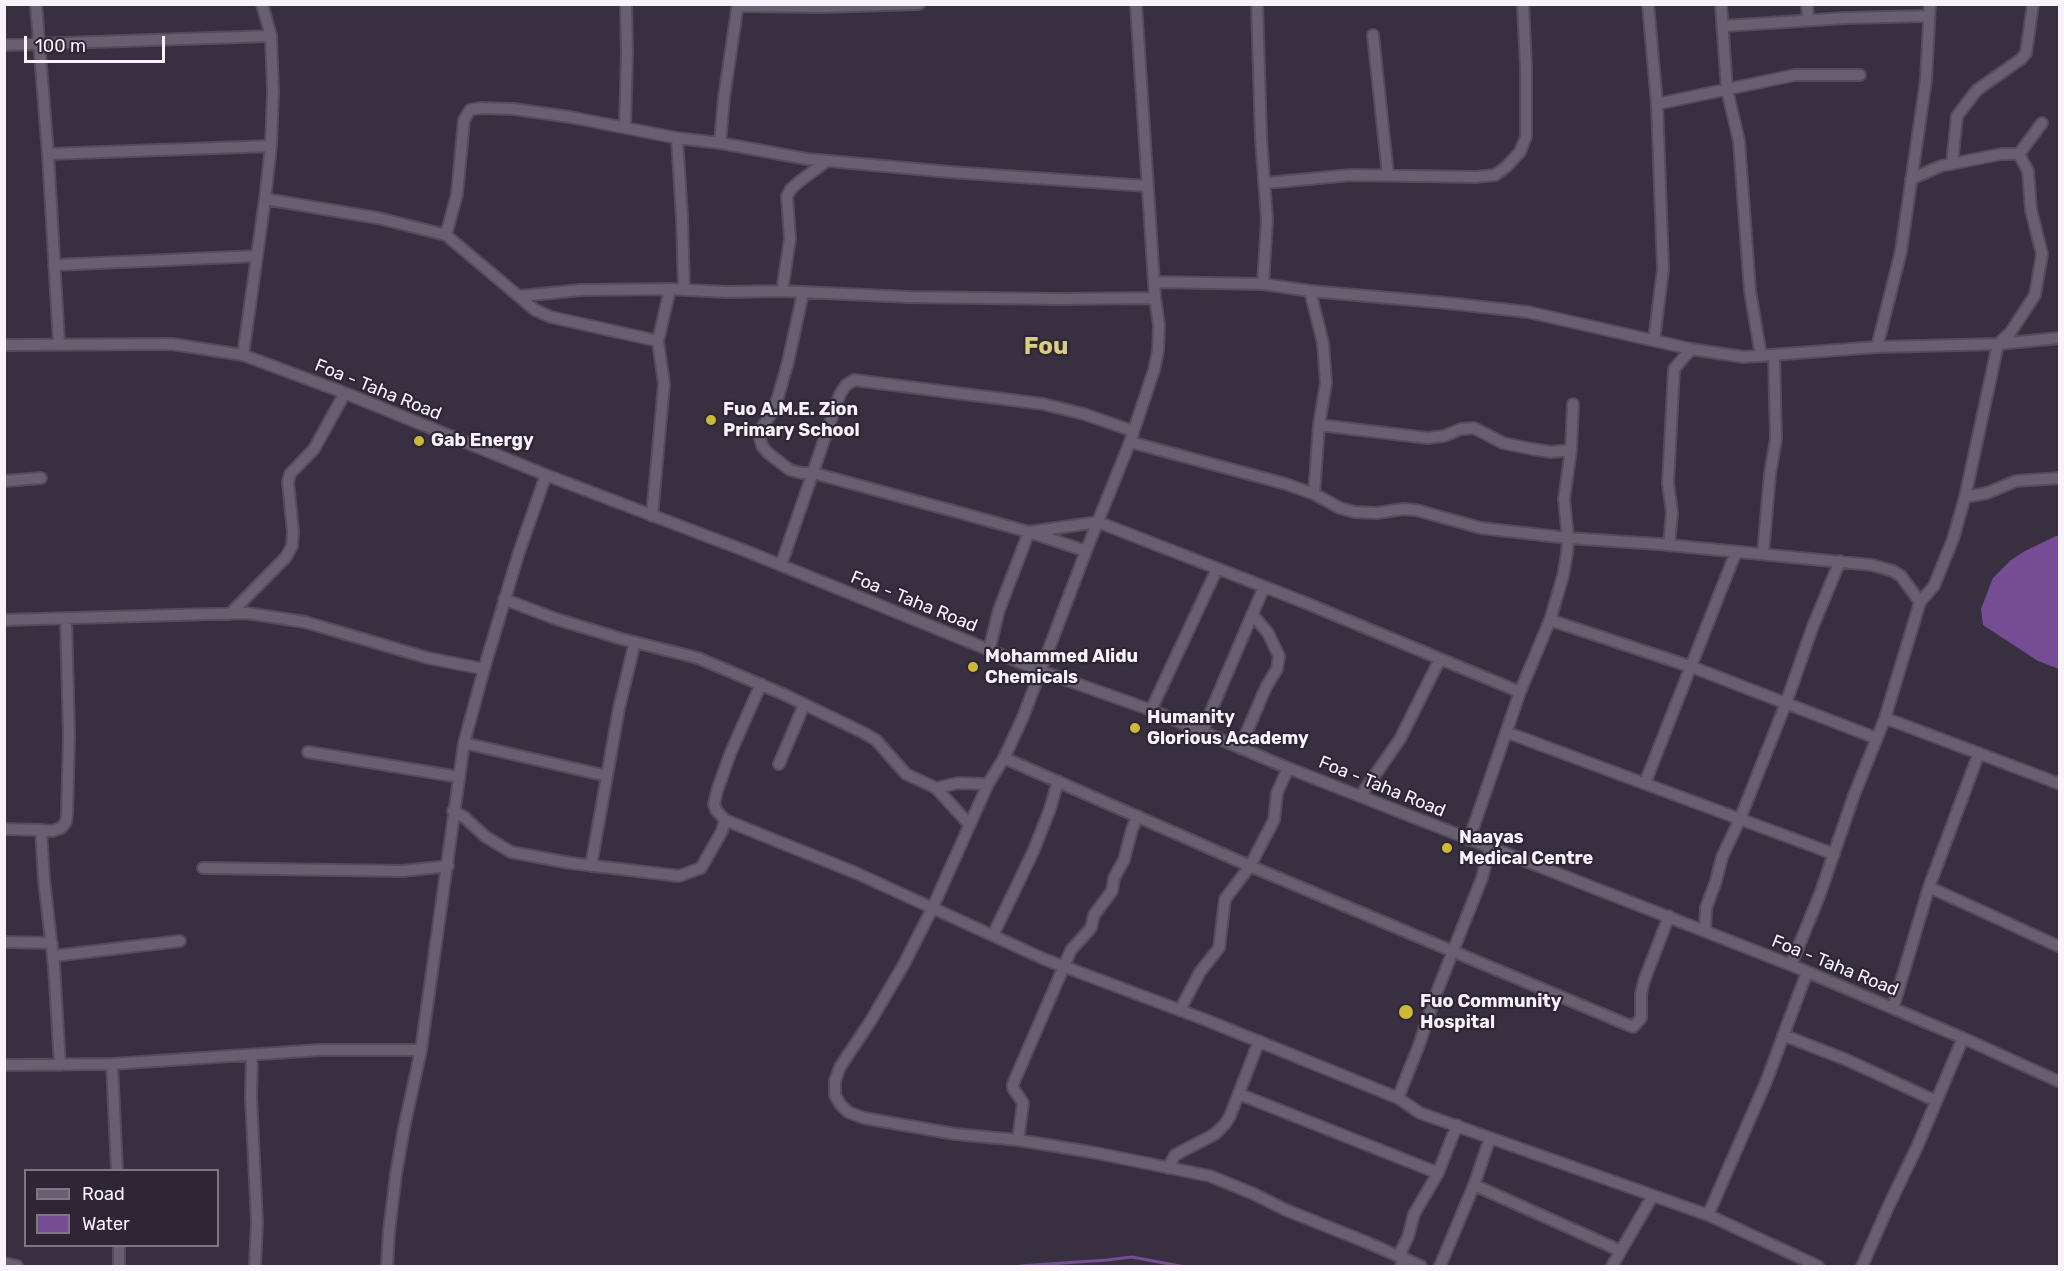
<!DOCTYPE html>
<html>
<head>
<meta charset="utf-8">
<style>
  body { margin:0 }
  #map { position:relative; width:2064px; height:1271px; overflow:hidden; background:#383040; font-family:Rubik,sans-serif }
  canvas { display:block }
  .frame { position:absolute; inset:0; border:6px solid #f7f2fc; pointer-events:none }
  .legend { position:absolute; left:24px; top:1169px; width:195px; height:78px; box-sizing:border-box; background:#2e2635; border:2px solid #7e7885; margin:0; padding:8px 10px; list-style:none; font-size:18px; color:#f7f2fc }
  .legend li { display:flex; align-items:center; gap:12px; height:30px }
  .legend b { width:30px; border:2px solid #7e7885 }
  .scale { position:absolute; left:24px; top:36px; width:141px; height:27px; box-sizing:border-box; border:3px solid #f7f2fc; border-top:0; padding-left:8px; font-size:18px; line-height:21px; white-space:nowrap; color:#f7f2fc; -webkit-text-stroke:4px #2e2635; paint-order:stroke }
</style>
</head>
<body>
<div id="map">
<canvas width="2064" height="1271"></canvas>
<div class="frame"></div>
<ul class="legend">
<li><b style="height:8px;background:#685f71"></b>Road</li>
<li><b style="height:16px;background:#764d95"></b>Water</li>
</ul>
<div class="scale">100 m</div>
</div>
<script>
const c = document.querySelector('canvas').getContext('2d');
c.lineJoin = 'round';
function paint(path, color) { c.fillStyle = color; c.fill(path, 'evenodd'); }
const toPath = rows => new Path2D(rows.map(r => 'M' + r).join(''));
function strokePath(path, color, width, dash) { c.strokeStyle = color; c.lineWidth = width; c.lineCap = dash ? 'butt' : 'round'; c.setLineDash(dash || []); c.stroke(path); }
function drawText(font, color, halo, rows, align = 'center') {
  c.font = font + ' Rubik,sans-serif'; c.lineWidth = 4.5; c.setLineDash([]); c.textBaseline = 'middle'; c.strokeStyle = halo; c.fillStyle = color; for (const [text, x, y, turn = 0] of rows) {
    c.save(); c.translate(x, y); c.rotate((+turn || 0) * Math.PI / 180); c.textAlign = isNaN(turn) ? turn : align; if (halo) c.strokeText(text, 0, 0); c.fillText(text, 0, 0); c.restore();
  }
}
paint(toPath([
  [2056,536,2059,536,2059,669,2038,661,1983,625,1981,609,1993,578,2011,560,2025,551]
]), '#764d95');
strokePath(toPath([
  [1020,1266,1107,1260,1132,1257,1180,1266]
]), '#764d95', 3);
const minor = toPath([
  [36,4,48,154,59,343],
  [1136,4,1155,298,1159,325,1158,351,1154,370,1130,442,1086,551,1023,717,1004,758,988,784,932,909,904,964,870,1022,840,1067,835,1081,835,1095,840,1104,848,1112,864,1118,955,1134,1018,1140,1091,1152,1210,1176,1254,1194,1286,1210,1366,1242,1421,1266],
  [1257,4,1261,138,1267,220,1263,284],
  [1648,4,1657,104,1663,269,1654,340],
  [1721,4,1727,90,1739,141,1750,291,1761,356],
  [1807,4,1808,20],
  [1723,26,1846,18,1928,16],
  [1373,35,1388,175],
  [4,45,271,36],
  [1657,104,1795,75,1860,75],
  [625,126,627,53,626,4],
  [677,138,682,217,684,290],
  [720,143,724,97,735,24,737,9,741,6,821,7,919,4],
  [48,154,271,146],
  [1952,164,1957,116,1977,90,2021,59,2026,53,2033,4],
  [1911,179,1941,166,2001,154,2019,154,2042,123],
  [1266,183,1351,175,1476,177,1495,175,1506,167,1520,152,1526,137,1526,67,1523,4],
  [265,199,378,218,446,235,535,310,551,317,658,341],
  [446,235,457,194,464,120,470,110,480,108,514,109,570,117,677,138,720,143,807,159,950,172,1147,186],
  [54,265,257,256],
  [1155,282,1263,284,1310,291,1447,303,1528,312,1691,349,1744,357,1877,347,1998,344,2060,338],
  [782,291,790,239,787,196,791,189,800,181,827,161],
  [1310,291,1323,343,1326,383,1319,425,1314,494],
  [803,293,788,362,778,397,772,412,761,429,760,438,762,446,768,453,790,470,802,473,813,473,961,513,1029,532,1086,551],
  [520,296,581,290,670,289],
  [4,345,172,344,243,355,345,393,546,475,746,551,1041,671,1151,710,1288,768,1791,965,1963,1038,2060,1082],
  [1877,347,1901,251,1926,80,1930,4],
  [243,355,265,199,271,146,273,92,271,36,262,4],
  [1319,425,1428,438,1444,436,1461,429,1474,428,1503,443,1532,449,1551,452,1571,450],
  [1130,442,1286,484,1314,494,1340,508,1355,512,1377,513,1403,509,1416,510,1481,528,1568,538,1658,544,1872,565,1893,571,1901,576,1920,602],
  [4,481,41,478],
  [1965,497,1987,493,2016,481,2060,478],
  [652,516,664,384,658,341,670,289,726,292,782,291,909,297,1059,299,1155,298],
  [1029,532,1098,522,1301,601,1520,692],
  [1669,545,1672,513,1668,483,1674,369,1691,349],
  [1763,554,1770,474,1776,439,1774,355],
  [781,565,840,394,846,385,854,380,1043,404,1084,414,1133,431],
  [504,599,556,619,622,639,698,658,783,694,862,732,876,740,906,774,936,788,969,824],
  [230,614,286,557,292,546,293,532,288,482,290,474,314,449,345,393],
  [4,620,246,613,305,622,428,658,484,669,519,552,546,475],
  [1550,620,1692,667,1876,738],
  [989,650,999,610,1029,532],
  [761,684,730,754,717,791,714,804,716,810,725,820,856,873,1044,959,1206,1020,1398,1098,1420,1113,1708,1215,1818,1266],
  [1151,710,1217,569],
  [1885,718,2060,784],
  [1202,732,1264,587],
  [1506,732,1834,854],
  [464,743,607,776],
  [1240,748,1266,687,1277,669,1279,656,1268,633,1252,614],
  [308,752,459,777],
  [1004,758,1250,866,1633,1027,1641,1018,1641,994,1644,981,1669,916],
  [779,764,804,705],
  [1645,783,1736,552],
  [936,788,958,783,988,784],
  [1361,795,1400,739,1440,659],
  [453,811,464,817,486,837,511,852,570,863,679,876,701,868,722,831,725,820],
  [4,829,41,830,44,880,54,966,60,1065],
  [41,830,52,831,61,828,66,822,67,814,69,737,66,618],
  [1469,840,1520,692,1550,620,1563,576,1567,553,1568,538,1564,499,1571,450,1573,404],
  [591,866,619,708,635,642],
  [203,868,403,871,448,866],
  [1929,887,2060,947],
  [1705,931,1706,908,1716,881,1722,857,1740,819,1786,703,1813,626,1840,561],
  [993,935,1033,852,1050,809,1058,781],
  [4,942,52,943],
  [53,956,180,941],
  [1791,965,1820,894,1854,795,1885,718,1920,602,1934,586,1953,539,1965,497,1998,344,2010,333,2035,295,2042,254,2031,210,2028,171,2019,154],
  [1893,1008,1929,887,1979,753],
  [1180,1010,1200,972,1219,948,1225,899,1250,866,1274,820,1277,793,1288,768],
  [1783,1035,1847,1060,1936,1101],
  [252,1056,251,1097,257,1222,255,1266],
  [112,1064,117,1170],
  [4,1065,112,1064,320,1050,421,1050],
  [1239,1094,1438,1173],
  [1398,1098,1419,1045,1436,994,1482,878,1490,847],
  [1018,1140,1023,1103,1013,1088,1013,1084,1071,950,1091,928,1094,915,1112,891,1114,878,1124,860,1132,829,1138,816],
  [1168,1168,1175,1155,1215,1134,1225,1124,1230,1116,1259,1041],
  [1474,1185,1621,1251],
  [1708,1215,1766,1082,1807,972],
  [119,1246,119,1266],
  [4,1263,17,1266],
  [387,1266,389,1231,396,1174,404,1128,421,1050,464,743,484,669],
  [1401,1266,1403,1259,1401,1251,1408,1237,1414,1214,1438,1173,1457,1125],
  [1440,1266,1474,1185,1490,1138],
  [1612,1266,1652,1197],
  [1862,1266,1889,1205,1917,1147,1963,1038]
]);
strokePath(minor, '#544c59', 14);
strokePath(minor, '#685f71', 10);
for (const [x, y, r, color] of [
  [711,420,6,"#ceb837"],
  [419,441,6,"#ceb837"],
  [973,667,6,"#ceb837"],
  [1135,728,6,"#ceb837"],
  [1447,848,6,"#ceb837"],
  [1406,1012,8,"#ceb837"]
]) { const dot = new Path2D(); dot.arc(x, y, r, 0, 2 * Math.PI); c.fillStyle = color; c.fill(dot); strokePath(dot, '#2e2635', 2); }
drawText('18px', '#f7f2fc', '#2e2635', [
  ["Foa - Taha Road",378,390,22],
  ["Foa - Taha Road",914,602,22],
  ["Foa - Taha Road",1382,787,22],
  ["Foa - Taha Road",1835,966,22]
]);
drawText('bold 18px', '#f7f2fc', '#2e2635', [
  ["Fuo A.M.E. Zion",723,410],
  ["Primary School",723,431],
  ["Gab Energy",431,441],
  ["Mohammed Alidu",985,657],
  ["Chemicals",985,678],
  ["Humanity",1147,718],
  ["Glorious Academy",1147,739],
  ["Naayas",1459,838],
  ["Medical Centre",1459,859],
  ["Fuo Community",1420,1002],
  ["Hospital",1420,1023]
], 'left');
drawText('bold 24px', '#dcce80', '#2e2635', [
  ["Fou",1046,347]
]);
</script>
</body>
</html>
